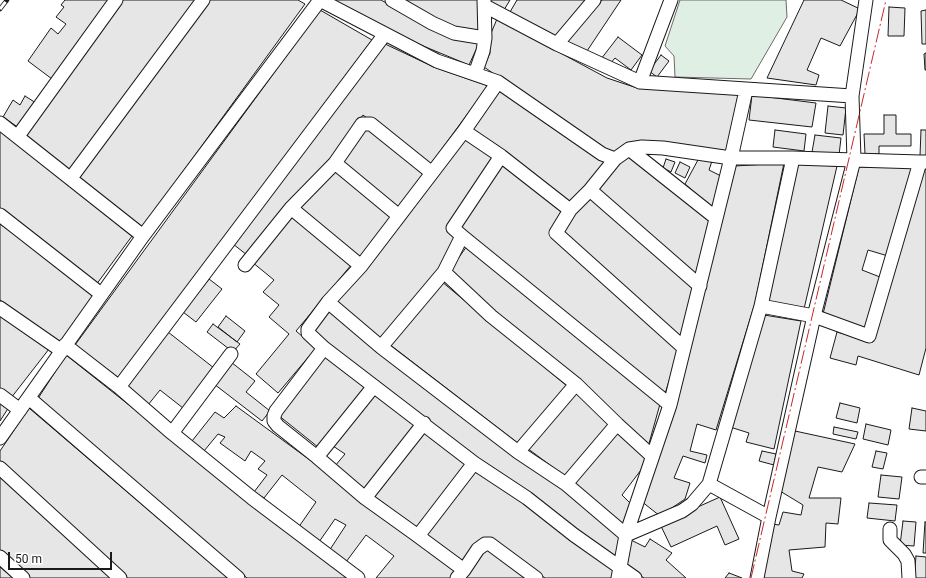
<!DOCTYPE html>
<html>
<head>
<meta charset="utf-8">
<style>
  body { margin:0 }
  #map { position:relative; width:926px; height:578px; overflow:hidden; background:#fff; font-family:Roboto,sans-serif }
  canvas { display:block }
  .scale { position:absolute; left:8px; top:552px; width:104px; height:18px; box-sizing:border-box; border:2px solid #1a1a1a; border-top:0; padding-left:5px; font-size:12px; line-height:14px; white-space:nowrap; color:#1a1a1a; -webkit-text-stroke:3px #fff; paint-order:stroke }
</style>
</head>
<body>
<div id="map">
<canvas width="926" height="578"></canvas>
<div class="scale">50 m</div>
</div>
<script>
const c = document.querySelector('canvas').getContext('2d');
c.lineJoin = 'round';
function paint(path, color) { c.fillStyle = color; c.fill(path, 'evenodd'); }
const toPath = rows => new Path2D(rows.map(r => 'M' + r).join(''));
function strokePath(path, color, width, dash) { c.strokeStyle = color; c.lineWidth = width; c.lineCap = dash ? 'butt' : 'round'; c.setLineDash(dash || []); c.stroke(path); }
const green = toPath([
  [680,0,786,0,787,17,751,79,675,77,674,56,665,46,680,0]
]);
paint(green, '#e0efe3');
strokePath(green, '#6a6a6a', 1);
const building = toPath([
  [65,0,110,0,52,79,28,61,51,28,58,34,66,24,56,17,64,7,61,5,65,0],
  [123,0,199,0,69,172,24,137,123,0],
  [210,0,298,0,305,4,142,228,78,177,210,0],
  [333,0,381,0,411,17,480,41,469,65,387,31,333,0],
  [398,0,480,0,481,34,458,31,398,0],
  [490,0,510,0,504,10,489,1,490,0],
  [517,0,588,0,557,38,510,12,517,0],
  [602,0,621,0,587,51,567,42,602,0],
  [804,0,841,0,860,9,840,46,821,38,807,70,819,75,816,85,767,78,804,0],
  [889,7,905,8,904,36,888,36,889,7],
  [320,10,372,40,119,378,75,345,320,10],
  [926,10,926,44,922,44,921,11,926,10],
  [497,19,607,78,637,88,739,94,727,153,629,143,612,155,484,67,490,53,489,38,497,19],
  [618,37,642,55,631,70,615,58,609,65,601,59,618,37],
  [383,43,436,68,488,86,430,165,363,115,328,161,247,255,233,244,383,43],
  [926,53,926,70,925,70,924,54,926,53],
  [661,55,669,61,657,77,649,71,661,55],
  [498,88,606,163,569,203,472,128,498,88],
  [752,95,816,103,812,127,749,120,752,95],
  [25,96,36,103,19,128,3,117,13,100,20,105,25,96],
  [828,106,846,108,843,135,825,133,828,106],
  [884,115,896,115,896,134,911,134,911,146,879,146,879,154,865,154,864,134,884,134,884,115],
  [366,127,426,174,399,210,341,162,366,127],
  [775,130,806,134,804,151,773,147,775,130],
  [921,130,926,130,926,156,920,156,921,130],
  [0,131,132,236,96,285,0,210,0,131],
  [815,135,841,138,839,155,812,152,815,135],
  [464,138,495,158,441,268,381,340,337,301,404,221,464,138],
  [628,153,710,221,697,275,596,187,628,153],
  [699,158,712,161,709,170,723,177,715,211,685,184,699,158],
  [666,159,675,162,671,172,663,168,666,159],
  [680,162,690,167,685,178,675,173,680,162],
  [501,163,565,211,551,233,679,349,665,394,458,227,501,163],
  [784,163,755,303,716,430,697,424,690,451,707,455,705,463,683,456,674,478,690,483,685,499,660,516,641,501,735,166,784,163],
  [797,164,837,166,804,309,767,302,797,164],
  [859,167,913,167,888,256,868,250,862,270,880,277,866,331,823,314,859,167],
  [334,169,393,217,359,258,299,208,334,169],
  [923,169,926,169,926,348,919,375,858,356,856,365,830,358,837,332,873,342,923,169],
  [590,195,694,287,681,340,564,232,576,210,590,195],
  [293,214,352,264,296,331,316,348,278,393,256,374,289,334,269,317,279,305,263,292,274,280,252,262,293,214],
  [0,224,95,293,60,342,0,300,0,224],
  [467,246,660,404,648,447,494,312,450,270,467,246],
  [209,279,222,289,196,322,183,312,209,279],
  [441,281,567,386,519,444,389,344,441,281],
  [328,310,560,486,622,536,616,561,429,422,313,333,328,310],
  [0,315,49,349,11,398,0,390,0,315],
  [764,315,801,321,774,449,746,442,749,433,730,427,764,315],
  [226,316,245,331,237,342,218,327,226,316],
  [213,324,240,344,233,352,207,332,213,324],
  [168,332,214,368,183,408,160,390,148,405,125,387,168,332],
  [66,355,347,578,247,578,37,400,66,355],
  [326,355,366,387,318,447,278,415,326,355],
  [231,362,255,381,246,392,270,411,262,421,214,384,231,362],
  [577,391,611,424,566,477,527,448,577,391],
  [373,392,417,424,365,489,335,466,345,454,333,446,373,392],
  [0,400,9,407,0,421,0,400],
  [840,403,860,408,857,423,836,418,840,403],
  [236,406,314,463,363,502,457,571,450,578,376,578,394,556,366,535,346,562,329,551,346,525,335,519,319,542,298,528,316,502,282,475,264,498,254,492,267,475,258,469,265,461,251,451,245,461,220,443,225,437,218,434,204,451,192,441,215,412,224,418,236,406],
  [29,408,228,578,127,578,0,461,0,451,29,408],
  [912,408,926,411,926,431,909,429,912,408],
  [866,424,891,430,888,445,863,439,866,424],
  [834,427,858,432,856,439,833,434,834,427],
  [424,429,467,463,417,528,374,496,424,429],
  [795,431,855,444,842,472,818,467,809,498,841,498,838,524,826,523,825,547,789,550,792,571,804,574,802,578,763,578,772,524,779,525,783,512,801,515,803,505,780,491,795,431],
  [618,432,646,455,644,466,622,495,633,506,623,525,574,484,618,432],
  [762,451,776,454,774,465,759,461,762,451],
  [876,451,887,453,883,469,872,467,876,451],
  [475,469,525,501,617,570,615,578,545,578,492,540,482,538,462,562,426,536,475,469],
  [0,473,113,578,30,578,0,550,0,473],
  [881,475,902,477,899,499,878,497,881,475],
  [720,497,739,539,725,545,717,526,671,547,660,524,720,497],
  [869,503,897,505,895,521,867,518,869,503],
  [903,521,916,522,914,546,900,545,903,521],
  [925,522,926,522,926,553,923,553,925,522],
  [650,539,672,553,666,560,686,578,644,578,627,566,631,540,645,547,650,539],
  [487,549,529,578,461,578,487,549],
  [916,556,926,557,926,578,914,578,916,556],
  [0,567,13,578,0,578,0,567],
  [729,573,742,578,725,578,729,573]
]);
paint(building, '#e6e6e6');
strokePath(building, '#1a1a1a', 1);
const street = toPath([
  [320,0,437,61,498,82,464,131],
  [392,0,432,23,454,33,485,38],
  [594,0,557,44,640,82,852,96,854,160,793,158,731,158,670,405,626,535,618,578],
  [485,6,557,44],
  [475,74,483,51,485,38,484,0],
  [498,82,602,154,615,159,629,149,642,147,663,148,731,158,746,90],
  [640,82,671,0],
  [852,96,866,0],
  [0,123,143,236],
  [18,136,116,0],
  [629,149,716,218],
  [793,158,761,306,814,316,869,336,920,162,926,162],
  [335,163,399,216],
  [71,178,203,0],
  [590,190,700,286],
  [291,208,361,266],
  [570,210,590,190,615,159],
  [0,215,101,294],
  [462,236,670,405],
  [245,265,291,208,335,163,362,124,371,124,432,173],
  [444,272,462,236,453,228,501,156],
  [328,302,308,329,308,333,324,348,276,411,274,416,274,421,278,426,317,457,374,386],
  [0,308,62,351],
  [65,345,119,387,385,34],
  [381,347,444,272,491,316,576,384,617,424,566,484],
  [324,348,474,463,418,536,464,570,457,578],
  [684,348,556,233,570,210,501,156,464,131,361,266,328,302,381,347,518,452,566,484,626,535,682,511,692,504,709,484,761,306],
  [119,387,172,433,231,354],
  [0,395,20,410],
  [29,398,238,578],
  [617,424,652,456],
  [172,433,252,498,358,578],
  [0,438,143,236,320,0],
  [518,452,576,384],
  [317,457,365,498,418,536],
  [474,463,527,498,574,535,635,578],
  [0,468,120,578],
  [921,477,926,477],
  [709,484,769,517],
  [365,498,424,423],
  [890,529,890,540,904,554,908,561,909,578],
  [0,557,23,578],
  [464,570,478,549,485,544,490,544,536,578],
  [757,578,769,517,814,316,854,160,920,162]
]);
strokePath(street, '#1a1a1a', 15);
strokePath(street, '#fff', 13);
const rail = toPath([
  [0,9,7,0]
]);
strokePath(rail, '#1a1a1a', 4.5);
strokePath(rail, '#fff', 3, [9]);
strokePath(toPath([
  [751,578,886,0]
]), '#c62828', 1, [14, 3, 2, 3]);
</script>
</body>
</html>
